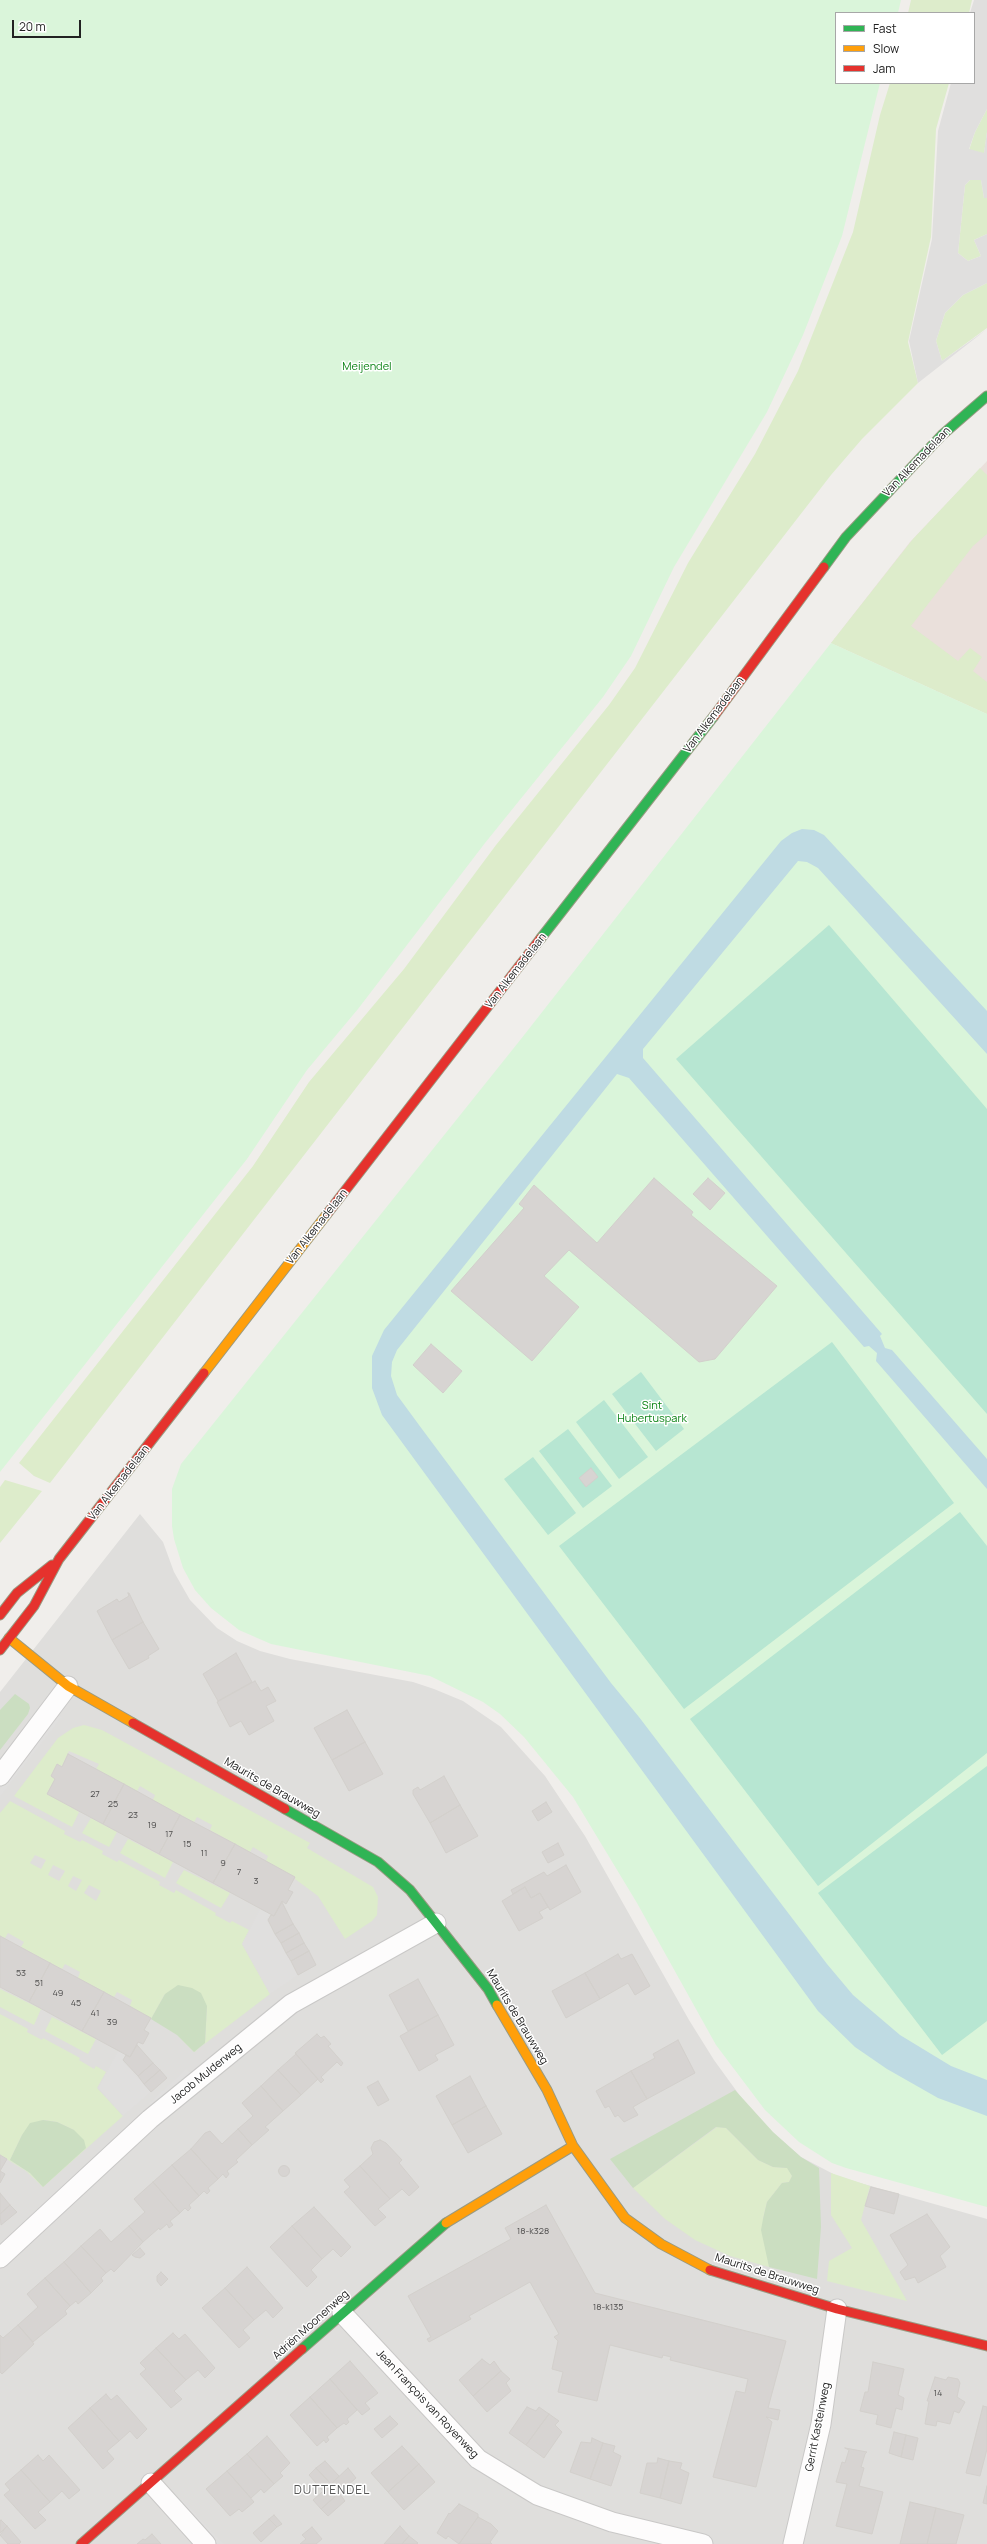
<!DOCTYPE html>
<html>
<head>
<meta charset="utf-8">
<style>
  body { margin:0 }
  #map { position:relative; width:987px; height:2544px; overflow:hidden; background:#f0eeeb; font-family:Manrope,sans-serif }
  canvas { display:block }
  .legend { position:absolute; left:835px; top:12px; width:140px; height:72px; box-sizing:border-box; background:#fff; border:1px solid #a7a7a7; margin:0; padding:5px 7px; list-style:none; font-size:12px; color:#222 }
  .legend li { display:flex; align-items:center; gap:8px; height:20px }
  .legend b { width:20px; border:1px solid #a7a7a7 }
  .scale { position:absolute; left:12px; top:20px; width:69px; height:18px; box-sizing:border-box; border:2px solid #222; border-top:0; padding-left:5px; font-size:12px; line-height:14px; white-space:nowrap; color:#222; -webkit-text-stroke:3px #fff; paint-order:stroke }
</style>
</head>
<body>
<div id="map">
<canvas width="987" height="2544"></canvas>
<ul class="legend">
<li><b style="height:5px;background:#30b455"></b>Fast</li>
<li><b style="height:5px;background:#ff9f0a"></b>Slow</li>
<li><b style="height:5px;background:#e5322d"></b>Jam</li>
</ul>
<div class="scale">20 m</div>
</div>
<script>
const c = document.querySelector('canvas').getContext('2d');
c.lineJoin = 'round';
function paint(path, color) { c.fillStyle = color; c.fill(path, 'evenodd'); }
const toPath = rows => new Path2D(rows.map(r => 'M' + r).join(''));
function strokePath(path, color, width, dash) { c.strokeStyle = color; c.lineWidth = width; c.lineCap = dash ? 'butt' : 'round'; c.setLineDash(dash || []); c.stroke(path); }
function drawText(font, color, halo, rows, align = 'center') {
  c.font = font + ' Manrope,sans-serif'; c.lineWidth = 3; c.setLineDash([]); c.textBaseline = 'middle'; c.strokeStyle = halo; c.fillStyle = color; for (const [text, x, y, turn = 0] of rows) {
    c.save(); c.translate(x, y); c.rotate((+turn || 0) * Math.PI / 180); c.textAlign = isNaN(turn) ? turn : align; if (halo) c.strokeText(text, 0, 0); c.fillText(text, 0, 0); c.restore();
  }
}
paint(toPath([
  [140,1514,163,1542,174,1572,190,1600,217,1628,237,1641,260,1651,290,1659,413,1682,434,1689,463,1701,501,1727,545,1776,585,1836,689,2020,714,2060,743,2100,769,2129,801,2157,839,2177,987,2219,987,2544,0,2544,0,1692]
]), '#dfdedc');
paint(toPath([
  [987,461,987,714,831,643,910,542]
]), '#eae0db');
paint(toPath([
  [911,0,972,0,969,13,908,13],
  [890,83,949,83,936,129,931,237,908,342,918,383,862,439,831,475,50,1483,34,1476,19,1463,253,1166,309,1082,404,969,496,845,609,705,635,668,688,563,755,454,798,371,853,232,880,115],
  [987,109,987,132,984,154,969,150,975,132],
  [970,180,981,180,984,198,987,198,987,234,974,240,981,256,968,261,958,253,965,185],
  [987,283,987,328,942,361,936,341,945,313,963,295],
  [980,468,987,475,987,534,973,546,911,626,958,661,970,648,982,657,973,671,987,682,987,714,831,643,913,539],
  [5,1480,42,1491,0,1543,0,1487],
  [84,1725,102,1730,310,1843,307,1848,373,1887,378,1897,377,1915,372,1921,345,1939,318,1896,295,1879,295,1877,266,1861,268,1856,253,1847,250,1852,210,1830,212,1825,197,1817,194,1822,153,1800,155,1795,140,1786,137,1791,96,1769,99,1764,69,1751,62,1766,57,1764,51,1776,55,1779,47,1793,79,1812,72,1827,14,1796,58,1738,73,1728],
  [10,1801,65,1831,64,1834,80,1842,82,1840,103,1851,102,1854,117,1862,119,1860,160,1882,159,1885,174,1893,176,1890,216,1913,215,1915,230,1923,232,1921,249,1930,242,1944,270,1994,194,2052,177,2035,130,2006,132,2000,117,1992,114,1997,78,1978,80,1972,65,1964,62,1969,21,1947,24,1942,8,1933,5,1938,0,1936,0,1813],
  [35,1855,46,1860,41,1869,30,1863],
  [53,1865,65,1871,59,1881,48,1875],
  [73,1876,82,1880,76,1891,68,1886],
  [89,1885,101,1891,96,1901,84,1893],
  [165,1994,207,2006,205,2043,195,2052,177,2035,151,2019],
  [91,1818,117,1832,109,1847,82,1833],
  [128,1839,173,1862,165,1878,120,1853],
  [184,1870,230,1893,221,1908,176,1883],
  [0,1989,41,2009,34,2025,0,2007],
  [0,2014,28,2029,27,2032,42,2040,43,2038,80,2058,79,2060,94,2069,96,2066,106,2072,97,2088,123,2116,43,2187,26,2171,0,2155],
  [43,2120,57,2122,74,2130,43,2186,30,2173,10,2160,22,2135],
  [52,2017,96,2039,88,2054,45,2031],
  [717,2127,726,2128,758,2160,773,2167,788,2168,792,2176,789,2182,782,2183,767,2202,763,2219,763,2238,768,2253,769,2267,730,2256,695,2240,665,2219,633,2188],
  [831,2173,870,2186,861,2220,907,2301,827,2281,829,2261,852,2248,831,2215]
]), '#ddeccb');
paint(toPath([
  [15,1694,29,1704,30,1708,28,1714,0,1750,0,1710],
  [178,1985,192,1988,201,1993,207,2006,205,2043,194,2052,177,2035,151,2019,165,1994],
  [735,2090,773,2132,801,2157,819,2168,821,2227,817,2279,769,2267,761,2230,763,2219,767,2202,782,2183,789,2182,792,2176,787,2168,773,2167,758,2160,726,2128,716,2127,633,2188,610,2159],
  [43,2120,57,2122,74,2130,84,2140,86,2148,43,2187,30,2173,10,2160,22,2135,30,2123]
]), '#cbdec1');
paint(toPath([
  [0,0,901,0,898,13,836,13,836,83,880,83,842,236,803,335,767,412,674,567,631,656,603,697,485,843,358,1009,307,1070,247,1159,0,1472],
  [831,643,987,714,987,2207,846,2168,832,2163,799,2142,765,2110,716,2045,637,1903,573,1797,524,1737,500,1714,483,1702,430,1676,271,1644,239,1630,211,1608,195,1590,183,1568,174,1539,172,1526,172,1489,181,1464,521,1039]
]), '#daf5da');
paint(toPath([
  [829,925,987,1109,987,1414,676,1059],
  [832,1342,954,1503,684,1709,559,1546],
  [641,1372,684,1429,656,1451,612,1394],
  [604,1400,648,1457,619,1479,576,1422],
  [568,1429,612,1486,583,1508,539,1451],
  [533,1457,576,1513,548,1535,504,1479],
  [960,1512,987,1546,987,1753,818,1886,690,1719],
  [987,1766,987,2021,942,2055,818,1893]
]), '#b7e6d2');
paint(toPath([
  [974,0,987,0,987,109,975,132,969,149,984,153,987,132,987,198,984,198,981,180,970,180,965,185,958,253,968,261,981,256,974,240,987,234,987,283,963,295,945,313,936,341,942,361,987,329,918,383,909,341,932,239,938,131,951,83,974,83,974,13,970,13],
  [57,1714,62,1717,0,1797,0,1789],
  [260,1909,270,1914,267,1920,298,1975,270,1994,242,1944],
  [118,2051,126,2055,123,2061,151,2092,123,2116,98,2088],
  [186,2069,190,2073,154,2108,149,2103],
  [182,2499,224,2544,217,2544,179,2502]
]), '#e0dfde');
paint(toPath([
  [802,829,814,830,824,835,987,1011,987,1054,818,868,807,862,798,861,643,1049,643,1058,882,1334,880,1336,885,1348,892,1350,987,1459,987,1489,876,1361,877,1353,869,1346,864,1347,629,1078,617,1074,397,1350,392,1362,391,1376,397,1395,419,1425,611,1683,639,1717,827,1964,853,1995,900,2035,951,2066,987,2080,987,2116,938,2098,887,2069,855,2047,818,2011,382,1415,372,1388,372,1356,384,1330,781,841,792,833]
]), '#bfdbe3');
const building = toPath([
  [654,1178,693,1212,691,1215,777,1286,715,1359,699,1362,569,1250,544,1276,579,1307,532,1361,451,1291,524,1208,519,1204,534,1185,597,1243,654,1178],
  [708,1178,725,1193,710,1210,693,1194,708,1178],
  [431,1344,462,1371,443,1393,413,1365,431,1344],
  [591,1468,598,1477,586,1487,579,1478,591,1468],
  [128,1593,129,1593,143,1622,112,1640,97,1611,117,1599,119,1602,129,1596,128,1593],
  [143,1622,159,1649,148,1656,149,1658,129,1669,112,1640,143,1622],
  [236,1653,252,1682,218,1701,203,1674,236,1653],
  [255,1681,261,1691,268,1687,276,1701,266,1706,274,1721,249,1735,241,1721,230,1727,217,1702,255,1681],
  [347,1710,365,1742,332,1760,314,1728,347,1710],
  [365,1742,383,1774,349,1791,332,1760,365,1742],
  [68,1754,124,1784,103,1824,47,1794,55,1779,51,1776,57,1764,62,1767,68,1754],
  [444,1776,460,1805,430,1823,413,1794,413,1790,418,1787,420,1790,444,1776],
  [124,1784,180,1815,159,1854,103,1824,124,1784],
  [546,1802,552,1812,538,1821,532,1811,546,1802],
  [460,1805,478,1836,446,1853,430,1823,460,1805],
  [180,1815,235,1844,213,1883,159,1854,180,1815],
  [558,1843,564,1855,548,1863,542,1852,558,1843],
  [235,1844,295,1877,288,1890,293,1892,286,1904,282,1901,274,1916,213,1883,235,1844],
  [566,1865,581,1892,550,1910,540,1893,531,1898,525,1887,513,1894,511,1890,544,1872,547,1876,566,1865],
  [525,1887,531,1898,540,1893,548,1907,539,1912,543,1918,519,1931,502,1901,525,1887],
  [282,1902,293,1924,275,1934,268,1920,271,1915,274,1916,282,1902],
  [293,1924,299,1933,281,1943,275,1934,293,1924],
  [299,1933,304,1943,286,1953,281,1943,299,1933],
  [0,1936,50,1963,29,2002,0,1987,0,1936],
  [304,1943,309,1951,291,1961,286,1953,304,1943],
  [309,1951,316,1965,298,1975,291,1961,309,1951],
  [618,1954,621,1959,632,1954,650,1986,635,1995,628,1983,600,1999,585,1973,618,1954],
  [50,1963,104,1992,82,2031,29,2002,50,1963],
  [585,1973,600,1999,566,2018,552,1991,585,1973],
  [418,1979,438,2015,408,2031,389,1995,418,1979],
  [104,1992,151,2018,144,2030,149,2033,143,2044,138,2042,130,2057,82,2031,104,1992],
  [438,2015,454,2045,435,2055,438,2060,419,2071,400,2036,438,2015],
  [317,2034,321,2038,324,2036,331,2044,328,2046,343,2063,341,2066,337,2062,321,2077,324,2080,321,2083,295,2053,317,2034],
  [678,2040,695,2073,647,2099,631,2071,655,2058,653,2054,678,2040],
  [137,2045,153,2063,138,2076,123,2060,126,2055,130,2057,137,2045],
  [296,2054,318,2079,301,2095,278,2070,296,2054],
  [153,2063,160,2070,144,2084,138,2076,153,2063],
  [160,2070,167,2078,151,2092,144,2084,160,2070],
  [278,2070,301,2095,283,2111,261,2086,278,2070],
  [631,2071,647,2099,633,2107,638,2115,624,2122,618,2115,615,2117,609,2106,605,2108,596,2091,631,2071],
  [470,2076,486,2106,452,2125,436,2096,470,2076],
  [378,2081,389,2100,378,2106,367,2087,378,2081],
  [261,2086,283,2111,265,2127,269,2130,252,2145,238,2129,253,2116,242,2103,261,2086],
  [486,2106,502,2134,468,2153,452,2125,486,2106],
  [238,2129,252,2145,236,2160,238,2162,227,2171,229,2174,226,2178,223,2174,218,2179,191,2149,205,2133,210,2131,222,2144,238,2129],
  [380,2140,386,2143,402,2160,399,2163,419,2187,409,2196,402,2189,390,2199,360,2166,373,2154,371,2148,374,2142,380,2140],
  [191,2149,218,2179,208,2188,210,2191,207,2194,204,2191,199,2196,172,2165,191,2149],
  [0,2155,7,2159,0,2171,5,2174,0,2183,0,2155],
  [172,2165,199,2196,189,2205,191,2208,188,2211,185,2208,180,2213,153,2182,172,2165],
  '278.5 2171a5.5 5.5 0 1 1 11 0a5.5 5.5 0 1 1-11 0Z',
  [360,2166,390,2199,378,2209,386,2217,375,2226,344,2192,350,2187,344,2180,360,2166],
  [153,2182,180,2213,170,2221,173,2225,169,2228,167,2224,160,2230,159,2228,143,2242,129,2226,145,2212,134,2199,153,2182],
  [871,2187,899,2194,894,2214,865,2206,871,2187],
  [0,2193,10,2205,0,2214,0,2193],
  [10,2205,17,2212,1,2225,0,2214,10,2205],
  [546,2205,595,2293,786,2341,768,2408,780,2410,778,2420,766,2417,772,2422,756,2487,713,2477,736,2391,745,2393,748,2379,670,2360,671,2357,663,2355,662,2358,610,2345,597,2401,558,2392,563,2372,552,2369,558,2341,554,2337,559,2334,530,2282,469,2316,471,2319,429,2342,427,2339,431,2337,408,2296,511,2239,505,2228,546,2205],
  [314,2207,351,2247,341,2257,333,2249,322,2259,292,2226,314,2207],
  [927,2214,950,2247,940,2256,946,2267,918,2283,915,2277,905,2280,900,2272,908,2265,890,2235,927,2214],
  [129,2226,143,2242,114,2272,111,2269,106,2273,81,2246,100,2229,111,2242,129,2226],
  [292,2226,322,2259,311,2270,317,2277,307,2287,270,2247,292,2226],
  [81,2246,106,2273,101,2278,103,2281,91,2293,64,2262,81,2246],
  [140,2248,145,2254,140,2258,135,2257,132,2255,140,2248],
  [64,2262,91,2293,78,2304,76,2301,70,2306,45,2278,64,2262],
  [247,2267,283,2308,273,2318,266,2310,254,2320,225,2288,247,2267],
  [161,2272,168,2279,161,2286,157,2281,157,2276,161,2272],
  [45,2278,70,2306,65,2311,67,2314,33,2342,18,2325,38,2307,27,2294,45,2278],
  [225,2288,254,2320,243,2330,250,2338,239,2348,202,2308,225,2288],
  [18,2325,34,2344,2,2374,0,2372,0,2335,3,2338,18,2325],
  [173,2333,179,2339,185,2334,215,2368,205,2378,198,2370,186,2380,156,2348,173,2333],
  [156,2348,186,2380,174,2391,182,2399,171,2408,140,2374,146,2369,140,2363,156,2348],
  [482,2359,490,2365,494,2361,501,2371,473,2396,459,2380,482,2359],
  [350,2361,378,2393,365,2403,370,2409,362,2415,330,2379,350,2361],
  [873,2362,904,2369,898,2395,904,2398,902,2410,896,2408,891,2428,876,2424,878,2415,860,2411,865,2392,868,2392,873,2362],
  [501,2371,510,2379,506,2383,511,2391,487,2412,473,2396,501,2371],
  [935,2377,946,2380,948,2377,958,2379,960,2383,957,2397,965,2402,959,2413,954,2411,950,2424,937,2421,936,2426,925,2424,929,2401,927,2401,935,2377],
  [330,2379,357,2410,347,2419,349,2422,346,2425,344,2423,337,2428,310,2397,330,2379],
  [106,2394,111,2400,117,2395,147,2429,137,2439,130,2431,119,2441,90,2408,106,2394],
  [310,2397,337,2428,327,2437,329,2440,326,2443,324,2440,317,2446,290,2415,310,2397],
  [983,2406,987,2407,987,2449,980,2476,966,2473,983,2406],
  [527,2407,536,2411,539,2407,549,2414,526,2445,509,2433,527,2407],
  [90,2408,119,2441,107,2451,114,2459,103,2469,68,2428,90,2408],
  [549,2414,559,2421,555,2425,562,2432,544,2458,526,2445,549,2414],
  [390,2416,398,2424,382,2438,374,2429,390,2416],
  [894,2432,906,2435,901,2457,889,2453,894,2432],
  [906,2435,918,2438,913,2460,901,2457,906,2435],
  [267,2436,290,2463,280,2473,283,2476,274,2484,247,2454,267,2436],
  [592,2438,603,2443,590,2479,570,2472,581,2442,591,2443,592,2438],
  [603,2443,615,2446,613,2452,621,2456,611,2486,590,2479,603,2443],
  [402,2446,419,2464,388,2492,371,2473,402,2446],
  [845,2448,867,2452,865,2454,861,2467,864,2468,859,2486,883,2492,872,2534,836,2526,847,2484,836,2482,842,2462,845,2463,849,2450,845,2448],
  [247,2454,274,2484,264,2493,261,2489,251,2498,227,2471,247,2454],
  [38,2455,43,2461,49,2455,80,2490,69,2499,62,2491,50,2502,21,2470,38,2455],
  [658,2458,669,2461,660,2498,640,2493,647,2463,657,2463,658,2458],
  [325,2461,339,2476,331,2484,316,2468,325,2461],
  [669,2461,682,2463,680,2469,689,2473,681,2504,660,2498,669,2461],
  [419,2464,435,2482,404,2510,388,2492,419,2464],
  [316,2468,331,2484,323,2491,309,2475,316,2468],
  [348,2468,356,2478,339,2493,331,2484,348,2468],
  [21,2470,50,2502,38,2512,46,2520,35,2529,4,2495,10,2490,5,2484,21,2470],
  [227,2471,254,2502,242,2512,239,2509,230,2516,206,2489,227,2471],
  [331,2484,339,2493,321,2509,313,2500,331,2484],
  [987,2486,987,2504,983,2503,987,2486],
  [339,2493,345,2501,328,2516,321,2509,339,2493],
  [910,2502,936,2508,927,2544,900,2544,910,2502],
  [459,2504,478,2514,478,2517,459,2544,448,2536,446,2539,437,2533,449,2513,450,2514,459,2504],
  [936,2508,964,2515,956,2544,927,2544,936,2508],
  [274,2515,282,2524,277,2527,269,2519,274,2515],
  [478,2517,491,2524,498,2531,490,2542,492,2544,459,2544,478,2517],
  [269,2519,277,2527,261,2542,253,2533,269,2519],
  [1,2520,7,2526,0,2533,0,2521,1,2520],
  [7,2526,21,2542,19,2544,8,2544,0,2535,7,2526],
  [400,2526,409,2536,402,2544,384,2544,400,2526],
  [312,2527,322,2539,316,2544,300,2544,306,2539,302,2535,312,2527],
  [152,2534,161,2544,137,2544,143,2539,145,2540,152,2534],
  [409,2536,418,2543,417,2544,402,2544,409,2536]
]);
paint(building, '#d7d4d2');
strokePath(building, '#d3d0cc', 1);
const street = toPath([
  [0,1776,68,1686],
  [0,2258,150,2119,291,2004,436,1923],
  [342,2313,478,2459,537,2495,612,2522,703,2544],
  [151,2483,206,2544],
  [793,2544,821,2424,837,2309]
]);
const fast = toPath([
  [824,567,846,537,942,435,987,396],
  [541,938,714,716],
  [285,1809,378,1862,410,1890,488,1989,497,2005],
  [302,2349,446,2223]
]);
const slow = toPath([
  [204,1373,327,1214],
  [9,1638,68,1686,133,1723],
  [497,2005,547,2090,573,2146,625,2218,661,2244,710,2270],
  [446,2223,573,2146]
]);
const jam = toPath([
  [714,716,824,567],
  [327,1214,541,938],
  [0,1615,17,1593,52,1565],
  [0,1650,34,1606,59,1559,204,1373],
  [133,1723,285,1809],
  [710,2270,837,2309,987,2346],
  [81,2544,302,2349]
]);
strokePath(street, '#c9c8c7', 21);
strokePath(fast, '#999a82', 11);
strokePath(slow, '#999a82', 11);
strokePath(jam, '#999a82', 11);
strokePath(street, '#fdfcfc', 19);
strokePath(fast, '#30b455', 9);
strokePath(slow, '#ff9f0a', 9);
strokePath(jam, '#e5322d', 9);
drawText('9px', '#4f4e4e', null, [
  ["27",95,1794],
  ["25",113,1804],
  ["23",133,1815],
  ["19",152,1825],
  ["17",169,1834],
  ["15",187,1844],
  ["11",204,1853],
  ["9",223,1863],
  ["7",239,1872],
  ["3",256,1881],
  ["53",21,1973],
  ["51",39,1983],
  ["49",58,1993],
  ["45",76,2003],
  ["41",95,2013],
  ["39",112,2022],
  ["18-k328",533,2231],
  ["18-k135",608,2307],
  ["14",938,2393]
]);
drawText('11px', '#0c8416', '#fff', [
  ["Meijendel",367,367],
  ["Sint",652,1406],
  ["Hubertuspark",652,1419]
]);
drawText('11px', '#222', '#fff', [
  ["Van Alkemadelaan",917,462,-46],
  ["Van Alkemadelaan",714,715,-53],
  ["Van Alkemadelaan",516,971,-52],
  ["Van Alkemadelaan",317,1227,-52],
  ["Van Alkemadelaan",119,1483,-52],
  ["Maurits de Brauwweg",272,1788,30],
  ["Maurits de Brauwweg",517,2017,59],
  ["Jacob Mulderweg",206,2074,-39],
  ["Maurits de Brauwweg",767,2274,18],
  ["Adriën Moonenweg",311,2325,-42],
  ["Jean François van Royenweg",427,2404,47],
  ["Gerrit Kasteinweg",818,2427,-79]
]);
c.letterSpacing = '1px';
drawText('12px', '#555', '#fff', [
  ["DUTTENDEL",332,2491]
]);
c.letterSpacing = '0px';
</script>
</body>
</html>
